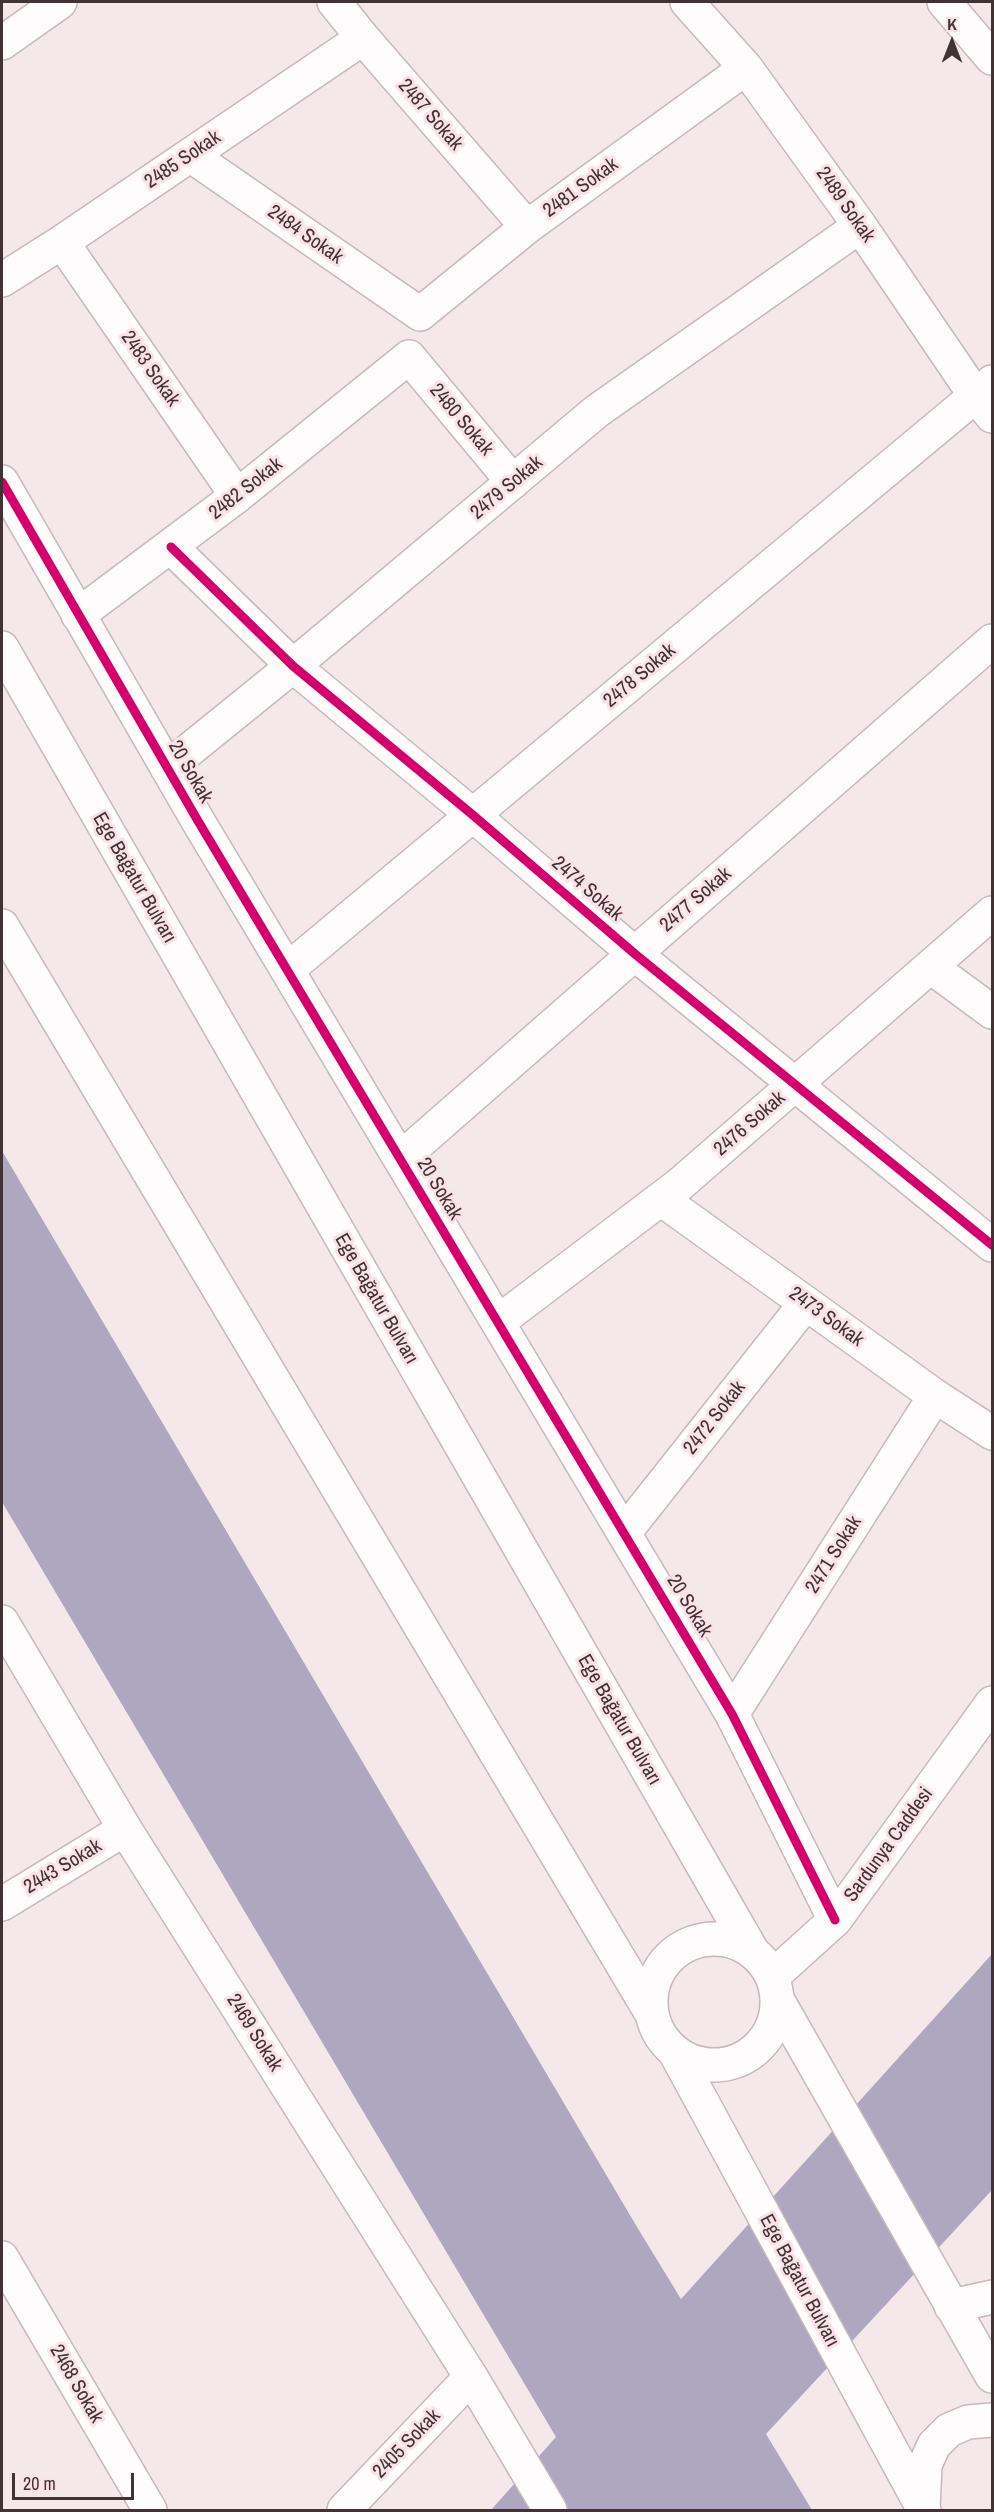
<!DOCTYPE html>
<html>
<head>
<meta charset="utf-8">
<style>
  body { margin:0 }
  #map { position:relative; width:994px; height:2512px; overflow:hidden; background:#f5e8eb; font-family:"Archivo Narrow",sans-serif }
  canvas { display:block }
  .frame { position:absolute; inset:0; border:3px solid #413235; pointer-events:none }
  .north { position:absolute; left:922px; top:12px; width:60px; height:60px; -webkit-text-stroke:4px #fae3e8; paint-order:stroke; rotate:0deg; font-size:16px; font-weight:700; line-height:24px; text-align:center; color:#413235 }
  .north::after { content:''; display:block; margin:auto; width:21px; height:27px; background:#413235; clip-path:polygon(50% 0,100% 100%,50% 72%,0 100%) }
  .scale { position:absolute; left:12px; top:2473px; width:122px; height:27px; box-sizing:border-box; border:3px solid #413235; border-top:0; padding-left:8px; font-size:18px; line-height:21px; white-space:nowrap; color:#413235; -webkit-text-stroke:4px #fae3e8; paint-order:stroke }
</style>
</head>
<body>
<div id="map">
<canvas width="994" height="2512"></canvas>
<div class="frame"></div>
<div class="north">K</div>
<div class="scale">20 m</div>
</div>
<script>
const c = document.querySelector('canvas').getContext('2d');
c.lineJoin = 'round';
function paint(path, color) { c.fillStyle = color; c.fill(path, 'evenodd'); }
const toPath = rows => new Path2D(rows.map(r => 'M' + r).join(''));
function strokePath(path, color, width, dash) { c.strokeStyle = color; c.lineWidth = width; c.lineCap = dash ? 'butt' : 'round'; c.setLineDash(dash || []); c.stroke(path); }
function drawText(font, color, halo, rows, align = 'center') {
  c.font = font + ' "Archivo Narrow",sans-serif'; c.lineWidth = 6; c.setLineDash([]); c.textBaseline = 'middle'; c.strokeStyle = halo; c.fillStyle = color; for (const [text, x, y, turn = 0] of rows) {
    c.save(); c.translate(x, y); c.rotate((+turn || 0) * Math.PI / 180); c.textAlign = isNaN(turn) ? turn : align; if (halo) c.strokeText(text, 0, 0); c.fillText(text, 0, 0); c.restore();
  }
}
paint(toPath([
  [2,1151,637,2227,681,2299,992,1954,992,2190,766,2434,812,2510,491,2510,556,2437,2,1502]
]), '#afa6bf');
const street = toPath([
  [334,2,363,38,527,227],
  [687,2,746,68,860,226,975,395,992,416],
  [944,2,992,58],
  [2,43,60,2],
  [190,155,420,314,527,227,746,68],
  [62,242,237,496],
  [2,280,62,242,363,38],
  [2,482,198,821,732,1714,835,1920],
  [171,547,293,666,474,816,635,954,992,1245],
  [78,615,237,496,409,357,513,482],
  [167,768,293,666,597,411,860,226],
  [931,967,992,1012],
  [287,970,992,382],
  [400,1159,992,641],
  [661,1199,935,1396,992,1433],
  [498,1322,679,1185,992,913],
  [624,1533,806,1303],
  [732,1714,935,1396],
  [2,1904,125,1829],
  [773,1976,835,1920,992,1703],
  [2,2258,150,2510],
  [951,2306,992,2297],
  [344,2510,471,2377]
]);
const secondary = toPath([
  [2,1622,125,1829,471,2377,550,2510]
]);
const primary = toPath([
  [2,648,751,1949],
  [2,926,652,2014],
  '651 2002a63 63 0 1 1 126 0a63 63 0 1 1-126 0Z',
  [778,2001,992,2376],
  [675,2052,924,2510],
  [923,2508,925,2465,934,2445,949,2430,968,2422,992,2420]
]);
strokePath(street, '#c6b9bc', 36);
strokePath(secondary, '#c6b9bc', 36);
strokePath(primary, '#c6b9bc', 36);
strokePath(street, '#fefcfc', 33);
strokePath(secondary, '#fefcfc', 33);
strokePath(primary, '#fefcfc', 33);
strokePath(toPath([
  [2,482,198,821,732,1714,835,1920],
  [171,547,293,666,474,816,635,954,992,1245]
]), '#d6006c', 9);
drawText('20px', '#413235', '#fae3e8', [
  ["2487 Sokak",430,115,49],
  ["2485 Sokak",183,160,-34],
  ["2481 Sokak",581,188,-36],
  ["2489 Sokak",845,205,55],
  ["2484 Sokak",305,235,35],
  ["2483 Sokak",150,369,55],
  ["2480 Sokak",461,420,50],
  ["2479 Sokak",507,488,-40],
  ["2482 Sokak",246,489,-38],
  ["2478 Sokak",640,676,-40],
  ["20 Sokak",190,772,60],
  ["Ege Bağatur Bulvarı",134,878,60],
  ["2474 Sokak",587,889,41],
  ["2477 Sokak",696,900,-41],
  ["2476 Sokak",750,1124,-41],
  ["20 Sokak",439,1189,59],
  ["Ege Bağatur Bulvarı",376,1299,60],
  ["2473 Sokak",826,1317,36],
  ["2472 Sokak",715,1418,-52],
  ["2471 Sokak",834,1555,-58],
  ["20 Sokak",689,1606,59],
  ["Ege Bağatur Bulvarı",619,1720,60],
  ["Sardunya Caddesi",889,1845,-54],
  ["2443 Sokak",63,1867,-31],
  ["2469 Sokak",254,2033,58],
  ["Ege Bağatur Bulvarı",799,2281,62],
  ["2468 Sokak",76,2384,60],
  ["2405 Sokak",407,2444,-46]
]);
</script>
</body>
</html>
